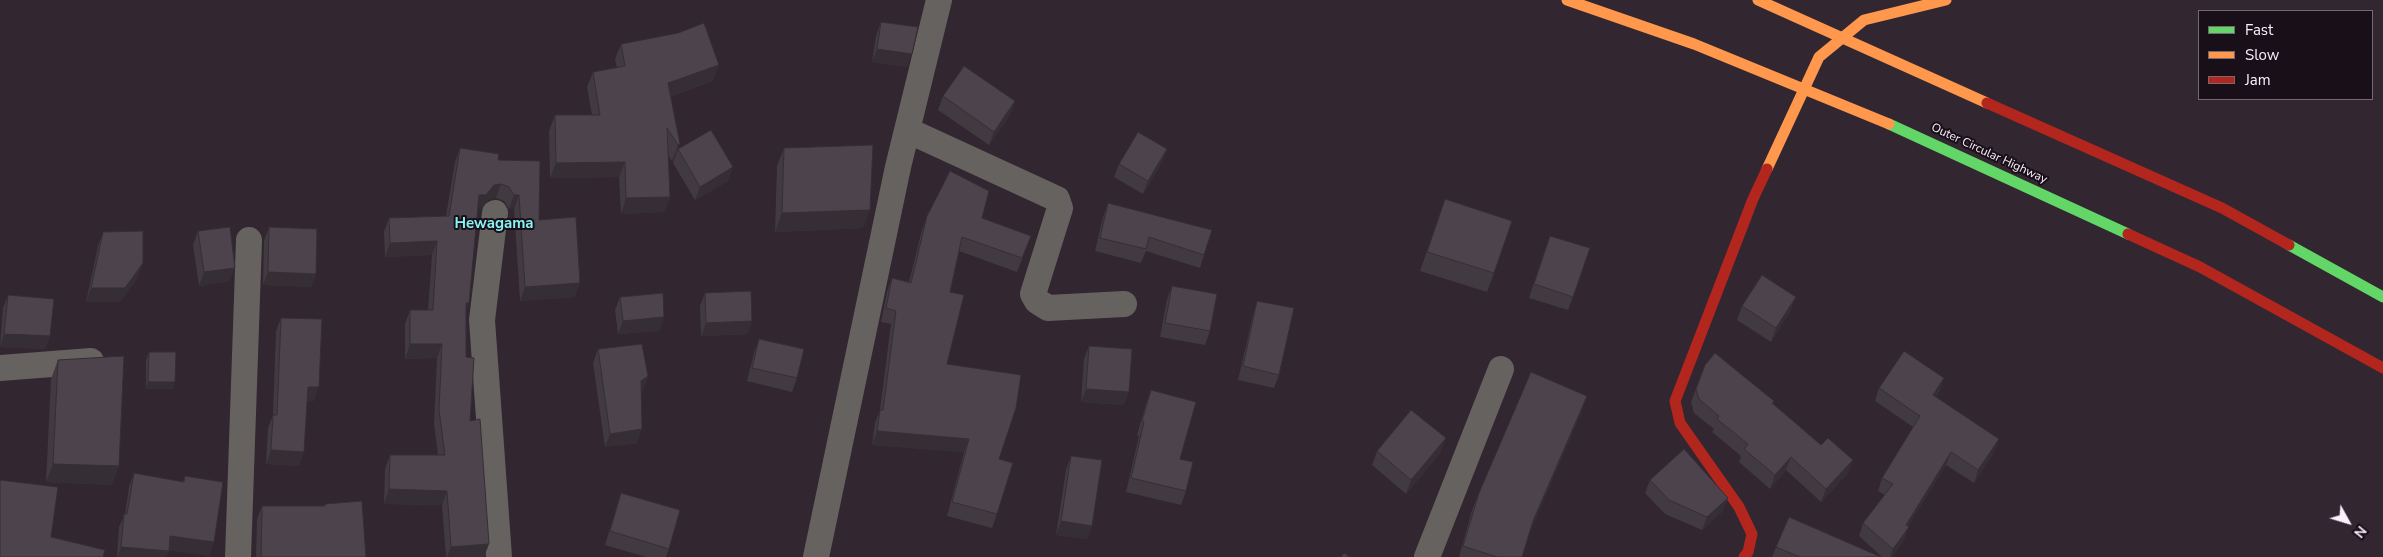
<!DOCTYPE html>
<html>
<head>
<meta charset="utf-8">
<style>
  body { margin:0 }
  #map { position:relative; width:2383px; height:557px; overflow:hidden; background:#322631; font-family:"Nunito Sans",sans-serif }
  canvas { display:block }
  .legend { position:absolute; left:2198px; top:10px; width:175px; height:90px; box-sizing:border-box; background:#180f18; border:1px solid #746973; margin:0; padding:6px 9px; list-style:none; font-size:15px; color:#feeffc }
  .legend li { display:flex; align-items:center; gap:10px; height:25px }
  .legend b { width:25px; border:1px solid #746973 }
  .north { position:absolute; left:2323px; top:497px; width:50px; height:50px; -webkit-text-stroke:4px #180f18; paint-order:stroke; rotate:129deg; font-size:14px; font-weight:700; line-height:20px; text-align:center; color:#feeffc }
  .north::after { content:''; display:block; margin:auto; width:18px; height:22px; background:#feeffc; clip-path:polygon(50% 0,100% 100%,50% 72%,0 100%) }
</style>
</head>
<body>
<div id="map">
<canvas width="2383" height="557"></canvas>
<ul class="legend">
<li><b style="height:6px;background:#63d668"></b>Fast</li>
<li><b style="height:6px;background:#ff974d"></b>Slow</li>
<li><b style="height:6px;background:#b3261e"></b>Jam</li>
</ul>
<div class="north">N</div>
</div>
<script>
const c = document.querySelector('canvas').getContext('2d');
c.lineJoin = 'round';
const toPath = rows => new Path2D(rows.map(r => 'M' + r).join(''));
function strokePath(path, color, width, dash) { c.strokeStyle = color; c.lineWidth = width; c.lineCap = dash ? 'butt' : 'round'; c.setLineDash(dash || []); c.stroke(path); }
function paint(path, color) { c.fillStyle = color; c.fill(path, 'evenodd'); }
function drawText(font, color, halo, rows, align = 'center') {
  c.font = font + ' "Nunito Sans",sans-serif'; c.lineWidth = 4; c.setLineDash([]); c.textBaseline = 'middle'; c.strokeStyle = halo; c.fillStyle = color; for (const [text, x, y, turn = 0] of rows) {
    c.save(); c.translate(x, y); c.rotate((+turn || 0) * Math.PI / 180); c.textAlign = isNaN(turn) ? turn : align; if (halo) c.strokeText(text, 0, 0); c.fillText(text, 0, 0); c.restore();
  }
}
strokePath(toPath([
  [907,130,1057,199,1060,208,1033,294,1037,301,1048,308,1124,304],
  [495,213,482,320,499,557],
  [0,368,91,361],
  [238,557,249,240],
  [816,557,898,167,939,0],
  [1427,557,1501,369]
]), '#66625f', 26);
strokePath(toPath([
  [1767,169,1819,57,1864,20,1946,0]
]), '#ff974d', 11);
strokePath(toPath([
  [1744,557,1748,552,1752,534,1739,507,1680,423,1675,401,1753,199,1767,169]
]), '#b3261e', 11);
strokePath(toPath([
  [1889,124,2128,234],
  [2289,245,2383,297]
]), '#63d668', 11);
strokePath(toPath([
  [1567,0,1694,44,1889,124],
  [1758,0,1987,103]
]), '#ff974d', 11);
strokePath(toPath([
  [1987,103,2222,208,2289,245],
  [2128,234,2200,267,2383,368]
]), '#b3261e', 11);
paint(toPath([
  [881,22,907,67,872,62,876,36],
  [621,44,713,81,671,96,678,149,728,181,695,200,673,163,674,160,672,161,668,155,670,197,664,212,621,214,619,177,550,178,549,131,555,115,592,115,587,87,593,72,617,68,615,59],
  [943,96,1015,101,1010,115,989,145,938,110],
  [460,148,498,160,539,220,575,297,520,301,514,209,509,209,504,201,496,198,489,199,481,209,478,209,466,311,466,357,470,421,484,557,446,557,442,505,384,504,385,469,390,455,438,455,434,424,437,358,405,359,405,324,410,310,428,310,432,255,385,257,384,232,389,218,446,216,455,162],
  [784,148,863,228,775,232,777,166],
  [1167,149,1162,162,1143,194,1114,177,1119,164],
  [1445,199,1494,273,1487,292,1420,271],
  [1108,203,1204,255,1200,268,1146,251,1141,263,1095,251,1103,217],
  [927,216,982,218,1031,236,1017,272,959,251,950,292,947,364,999,459,997,514,992,528,947,516,964,452,872,445,875,423,880,410,891,324,881,322,887,292,892,278,909,282,922,230],
  [269,227,316,274,311,287,263,285,264,241],
  [198,231,230,281,199,286,193,245],
  [103,232,138,277,120,302,86,302,98,246],
  [1545,249,1573,297,1568,310,1529,298],
  [1172,286,1210,331,1205,345,1160,337,1167,299],
  [705,293,752,321,747,334,701,336,700,306],
  [8,295,50,336,45,349,0,347,3,308],
  [620,297,660,331,618,334,615,310],
  [1257,301,1279,375,1274,388,1238,380,1253,315],
  [1742,306,1791,310,1771,342,1737,320],
  [281,318,314,401,307,400,304,452,299,466,266,464,268,428,273,415,276,331],
  [759,339,797,378,792,392,747,381,754,353],
  [1089,346,1124,405,1081,402,1084,359],
  [598,349,648,376,643,390,641,391,637,443,605,447,593,363],
  [149,352,173,389,146,389,146,360],
  [58,360,112,485,46,482,51,379],
  [1705,365,1774,401,1773,404,1821,445,1853,460,1848,473,1821,502,1786,470,1770,489,1739,462,1741,456,1712,432,1714,429,1694,413,1691,402],
  [1879,388,1940,391,1936,397,1994,452,1974,483,1946,465,1908,526,1904,540,1892,557,1882,557,1859,536,1863,523,1885,495,1878,491,1882,478,1913,427,1875,401],
  [1151,390,1180,459,1186,491,1181,505,1126,492,1139,436,1137,435,1146,404],
  [1587,396,1581,413,1531,529,1522,557,1459,557,1472,510,1479,493],
  [1377,451,1441,452,1406,494,1372,465],
  [1071,456,1092,526,1087,539,1056,535,1066,470],
  [134,473,183,482,185,476,214,542,209,556,169,550,166,557,117,557,119,527,125,514,129,487],
  [1650,480,1723,511,1702,530,1665,514,1645,493],
  [621,493,669,549,666,557,646,557,605,545],
  [325,504,366,557,256,557,257,519,262,506,324,506],
  [1776,547,1881,557,1772,557]
]), '#413a41');
paint(toPath([
  [877,49,912,54,907,67,872,62],
  [719,65,713,81,663,98,668,83],
  [1015,101,1010,115,989,145,994,132],
  [680,144,674,160,672,161,678,145],
  [1167,149,1162,162,1143,194,1148,181],
  [625,162,619,177,550,178,556,163],
  [733,167,728,181,695,200,700,187],
  [501,184,496,198,489,199,481,209,474,209,479,195,494,185],
  [514,195,519,195,514,209,509,209],
  [670,197,664,212,621,214,626,198],
  [870,210,863,228,775,232,782,213],
  [437,241,432,255,385,257,390,243],
  [143,263,138,277,120,302,86,302,91,288],
  [235,268,230,281,199,286,204,272],
  [268,272,316,274,311,287,263,285],
  [580,283,575,297,520,301,525,287],
  [1796,297,1791,310,1771,342,1776,328],
  [466,303,469,303,464,317],
  [664,317,660,331,618,334,623,321],
  [752,321,747,334,701,336,706,323],
  [4,334,50,336,45,349,0,347],
  [410,344,442,344,437,358,405,359],
  [648,376,643,390,636,394,641,381],
  [1944,378,1940,391,1928,408,1933,395],
  [148,382,175,382,173,389,146,389],
  [308,387,319,387,314,401,303,400],
  [1086,389,1129,392,1124,405,1081,402],
  [1587,396,1581,413,1527,538,1533,521],
  [642,429,637,443,605,447,610,434],
  [877,431,969,439,964,452,872,445],
  [1446,438,1441,452,1406,494,1411,480],
  [1999,439,1994,452,1974,483,1978,470],
  [271,450,304,452,299,466,266,464],
  [1951,452,1946,465,1902,536,1909,527,1904,540,1892,557,1890,557,1893,549,1906,525],
  [1791,457,1786,470,1770,489,1775,475],
  [1853,460,1848,473,1821,502,1826,489],
  [53,464,119,466,112,485,46,482],
  [389,489,447,491,442,505,384,504],
  [1728,498,1723,511,1702,530,1707,517],
  [1061,521,1092,526,1087,539,1056,535],
  [170,536,214,542,209,556,165,550],
  [489,544,484,557,447,557,451,547],
  [121,547,169,551,166,557,118,557]
]), '#352f35');
const building = toPath([
  [881,22,918,27,912,54,877,49,881,22],
  [704,23,719,65,668,83,680,144,678,145,667,128,670,197,626,198,625,162,556,163,555,115,600,115,593,72,625,66,621,44,678,33,704,23],
  [964,66,1015,101,994,132,943,96,964,66],
  [711,130,733,167,700,187,678,149,711,130],
  [1138,132,1167,149,1148,181,1119,164,1138,132],
  [873,145,870,210,782,213,784,148,873,145],
  [460,148,499,154,498,160,540,161,539,220,576,217,580,283,525,287,519,195,514,195,509,187,501,184,494,185,486,195,479,195,469,303,466,303,466,357,474,358,470,421,480,419,489,544,451,547,447,491,389,489,390,455,445,455,439,410,442,344,410,344,410,310,433,310,437,241,390,243,389,218,449,216,460,148],
  [950,171,989,191,982,218,1031,236,1022,258,962,237,950,292,964,295,947,364,1021,375,1016,408,999,459,1013,463,997,514,952,502,969,439,877,431,880,410,883,410,896,311,886,308,892,278,911,283,927,216,950,171],
  [1445,199,1512,221,1494,273,1427,252,1445,199],
  [1108,203,1212,230,1204,255,1149,237,1146,249,1100,238,1108,203],
  [230,227,235,268,204,272,198,231,230,227],
  [269,227,317,229,316,274,268,272,269,227],
  [143,231,143,263,125,288,91,288,103,232,143,231],
  [1550,236,1590,248,1573,297,1534,284,1550,236],
  [1762,275,1796,297,1776,328,1742,306,1762,275],
  [1172,286,1217,294,1210,331,1165,323,1172,286],
  [751,291,752,321,706,323,705,293,751,291],
  [663,293,664,317,623,321,620,297,663,293],
  [8,295,54,299,50,336,4,334,8,295],
  [1257,301,1294,308,1279,375,1243,366,1257,301],
  [281,318,322,319,319,387,308,387,304,452,271,450,273,415,277,415,281,318],
  [759,339,804,349,797,378,752,368,759,339],
  [642,344,648,376,641,381,642,429,610,434,598,349,642,344],
  [1089,346,1132,349,1129,392,1086,389,1089,346],
  [1904,351,1944,378,1933,395,1999,439,1978,470,1951,452,1906,525,1909,527,1893,549,1863,523,1893,484,1882,478,1920,416,1879,388,1904,351],
  [149,352,176,352,175,382,148,382,149,352],
  [1715,353,1774,401,1772,403,1821,445,1828,438,1853,460,1826,489,1791,457,1775,475,1744,449,1748,444,1717,419,1719,416,1699,399,1696,389,1705,365,1715,353],
  [124,356,119,466,53,464,58,360,124,356],
  [1531,372,1587,396,1533,521,1522,557,1497,557,1463,546,1479,493,1531,372],
  [1151,390,1196,402,1180,459,1193,462,1186,491,1131,478,1144,422,1142,421,1151,390],
  [1411,410,1446,438,1411,480,1377,451,1411,410],
  [1684,449,1728,498,1707,517,1669,500,1650,480,1684,449],
  [1071,456,1102,460,1092,526,1061,521,1071,456],
  [134,473,184,482,185,476,223,482,214,542,170,536,169,551,121,547,124,514,127,514,134,473],
  [0,480,58,487,51,537,105,550,103,557,0,557,0,480],
  [621,493,680,510,669,549,610,531,621,493],
  [362,501,366,557,261,557,262,506,325,506,325,504,362,501],
  [1789,517,1881,557,1800,557,1776,547,1789,517],
  [1344,553,1350,557,1341,557,1344,553]
]);
paint(building, '#4c434c');
strokePath(building, '#352f35', 1);
drawText('12px', '#feeffc', '#180f18', [
  ["Outer Circular Highway",1989,154,25]
]);
drawText('bold 15px', '#88f4f6', '#180f18', [
  ["Hewagama",494,224]
]);
</script>
</body>
</html>
